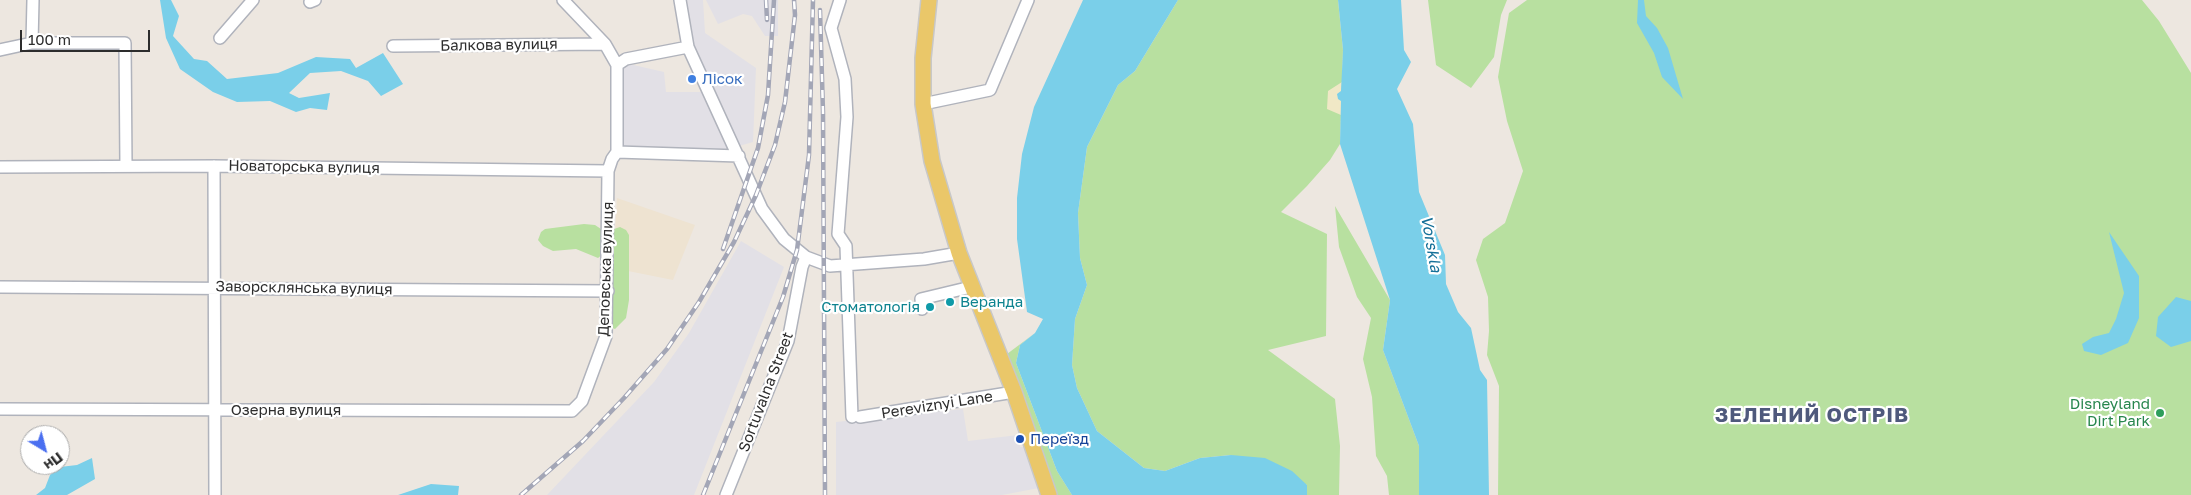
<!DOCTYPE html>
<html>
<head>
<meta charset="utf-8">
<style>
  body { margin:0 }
  #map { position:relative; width:2191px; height:495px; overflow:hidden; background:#ede7e0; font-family:"Golos Text",sans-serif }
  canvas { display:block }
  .north { position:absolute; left:20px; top:425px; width:50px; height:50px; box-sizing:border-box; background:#fff; border:1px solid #ababab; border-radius:50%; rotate:143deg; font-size:14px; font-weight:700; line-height:20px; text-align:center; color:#2d2d2d }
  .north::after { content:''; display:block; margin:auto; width:18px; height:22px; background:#4a6ff0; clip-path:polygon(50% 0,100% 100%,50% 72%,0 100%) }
  .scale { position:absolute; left:20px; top:30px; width:130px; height:22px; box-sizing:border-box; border:2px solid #2d2d2d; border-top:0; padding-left:6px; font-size:15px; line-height:18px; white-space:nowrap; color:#2d2d2d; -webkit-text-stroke:4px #fff; paint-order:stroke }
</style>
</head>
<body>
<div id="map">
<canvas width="2191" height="495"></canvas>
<div class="north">Пн</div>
<div class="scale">100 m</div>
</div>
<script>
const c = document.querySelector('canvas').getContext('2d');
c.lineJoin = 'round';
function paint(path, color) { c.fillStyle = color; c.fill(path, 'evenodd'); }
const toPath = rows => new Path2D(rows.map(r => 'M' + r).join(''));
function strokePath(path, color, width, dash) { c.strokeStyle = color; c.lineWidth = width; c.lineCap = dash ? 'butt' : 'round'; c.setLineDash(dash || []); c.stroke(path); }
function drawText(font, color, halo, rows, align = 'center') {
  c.font = font + ' "Golos Text",sans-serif'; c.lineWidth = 4.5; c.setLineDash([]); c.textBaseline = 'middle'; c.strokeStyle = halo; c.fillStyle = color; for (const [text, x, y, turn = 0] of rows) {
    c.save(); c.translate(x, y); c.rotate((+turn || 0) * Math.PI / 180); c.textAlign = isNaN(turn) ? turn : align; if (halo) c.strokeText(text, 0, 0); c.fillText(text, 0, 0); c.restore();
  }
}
paint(toPath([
  [687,0,703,0,705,33,756,68,753,142,739,146,693,43],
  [706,0,778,0,778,36,765,36,752,16,743,14,718,24],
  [629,64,664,72,666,92,702,92,731,144,725,151,621,146,620,72],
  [741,241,784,267,694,495,547,495,654,382,689,333],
  [963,409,968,441,1018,435,1020,447,1025,447,1039,488,1002,495,836,495,836,422]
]), '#e2e0e6');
paint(toPath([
  [617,198,695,225,673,280,613,268]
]), '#eee3d1');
paint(toPath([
  [1178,0,1338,0,1343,50,1340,144,1330,160,1307,186,1281,212,1327,234,1326,336,1268,350,1335,399,1340,446,1339,495,1307,495,1307,485,1231,455,1200,458,1165,471,1144,468,1097,431,1077,388,1072,365,1075,319,1087,285,1080,258,1078,213,1087,147,1118,85,1135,71],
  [1428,0,1507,0,1501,15,1494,57,1471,88,1436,65],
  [1527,0,2142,0,2159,21,2191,73,2191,495,1498,495,1499,386,1487,355,1489,331,1488,297,1476,260,1483,239,1505,223,1523,171,1507,121,1498,77,1509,13],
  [1335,206,1390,300,1383,350,1419,446,1419,495,1389,495,1387,476,1376,456,1372,397,1363,359,1371,318,1357,297,1339,247],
  [584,224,595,225,604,231,604,253,598,258,576,249,553,251,543,246,538,240,541,232,545,229],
  [620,227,626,230,629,235,629,300,626,318,615,329,608,326,611,234,614,229],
  [1035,333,1020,345,1016,363,1057,471,1072,495,1057,495,1007,354]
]), '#b8e0a0');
paint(toPath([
  [1342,82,1341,91,1341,115,1327,109,1328,91]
]), '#f0e8c6');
paint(toPath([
  [160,0,171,0,179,16,173,36,194,59,207,61,227,79,278,73,316,57,350,59,356,68,383,53,403,84,381,96,368,81,341,71,310,73,289,93,299,98,330,93,327,110,310,108,296,112,270,101,237,102,213,92,180,69,166,38],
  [1083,0,1178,0,1135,71,1118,85,1087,147,1078,213,1080,258,1087,285,1075,319,1072,365,1077,388,1097,431,1144,468,1165,471,1200,458,1231,455,1265,458,1292,471,1307,485,1307,495,1072,495,1057,471,1016,363,1020,345,1035,333,1043,319,1027,312,1017,239,1017,198,1022,154,1034,107],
  [1338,0,1401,0,1404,50,1411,62,1397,89,1413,124,1419,192,1445,255,1446,284,1458,312,1471,328,1480,370,1487,380,1489,495,1419,495,1419,446,1383,350,1390,300,1340,144,1341,101,1338,99,1337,94,1341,91,1343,50],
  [1638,0,1644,0,1646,16,1657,28,1668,48,1683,99,1662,77,1654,53,1637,23],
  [2109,232,2139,276,2139,318,2128,343,2101,355,2084,351,2082,344,2093,337,2109,333,2116,319,2124,293],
  [2176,297,2191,301,2191,341,2171,347,2156,336,2158,317],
  [92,458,95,479,67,495,36,495,45,488,50,475,60,467,77,465],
  [431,484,459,486,458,495,398,495]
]), '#7acfe9');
const minor = toPath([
  [680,0,688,47,762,209,784,239,806,257,830,266,924,259,959,253],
  [840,0,831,28,845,79,847,117,838,234,846,246,852,417],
  [310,2,315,0],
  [220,38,253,0],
  [32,43,33,0],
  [393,46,605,44],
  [0,50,32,43,125,43,126,166],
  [617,65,626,59,688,47],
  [923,104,990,90,1028,0],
  [617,152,739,156],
  [214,166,215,495],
  [0,167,214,166,608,171],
  [0,287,608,291],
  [922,309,921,299,971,287],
  [0,409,572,411,582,401,606,336,608,171,612,159,617,152,617,65,605,44,563,0],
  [860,417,1014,392],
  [726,495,788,341,802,267,806,257]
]);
const major = toPath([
  [929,0,923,58,923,104,932,161,959,253,1014,392,1049,495]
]);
strokePath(minor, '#b0b3bc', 14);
strokePath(major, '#c8c8c8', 18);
strokePath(minor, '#fff', 11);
strokePath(major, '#eac769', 15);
const rail = toPath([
  [766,0,767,20],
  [820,10,823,112,825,495],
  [723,249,758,148,768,95,774,0],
  [521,495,583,441,624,398,667,349,699,302,734,242,756,195,775,145,785,102,795,15,794,0],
  [703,495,783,297,797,250,809,155,813,0]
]);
strokePath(rail, '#a3a6b6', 4.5);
strokePath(rail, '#fff', 2.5, [8]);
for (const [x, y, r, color] of [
  [692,79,5,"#3f7fe0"],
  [950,302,5,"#0f9aa8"],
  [930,307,5,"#0f9aa8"],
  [2160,413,5,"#2e9e5b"],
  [1020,439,5,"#1a4fb4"]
]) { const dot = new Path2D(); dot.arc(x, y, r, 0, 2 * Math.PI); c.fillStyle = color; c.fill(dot); strokePath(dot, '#fff', 2); }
drawText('15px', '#2d2d2d', '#fff', [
  ["Балкова вулиця",499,45,-1],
  ["Новаторська вулиця",304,167,1],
  ["Деповська вулиця",606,269,-88],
  ["Заворсклянська вулиця",304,288,1],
  ["Sortuvalna Street",766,392,-69],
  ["Pereviznyi Lane",937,405,-9],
  ["Озерна вулиця",286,410]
]);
drawText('15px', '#366cbe', '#fff', [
  ["Лісок",702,79]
], 'left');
drawText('15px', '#0d838f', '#fff', [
  ["Веранда",960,302],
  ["Стоматологія",920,307,"right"]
], 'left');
drawText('15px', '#27864d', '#fff', [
  ["Disneyland",2150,404],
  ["Dirt Park",2150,421]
], 'right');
drawText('15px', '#164399', '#fff', [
  ["Переїзд",1030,439]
], 'left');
drawText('italic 16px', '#157098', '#fff', [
  ["Vorskla",1431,244,80]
]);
c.letterSpacing = '1px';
drawText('bold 20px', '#4f597c', '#fff', [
  ["ЗЕЛЕНИЙ ОСТРІВ",1812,416]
]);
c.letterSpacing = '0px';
</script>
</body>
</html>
